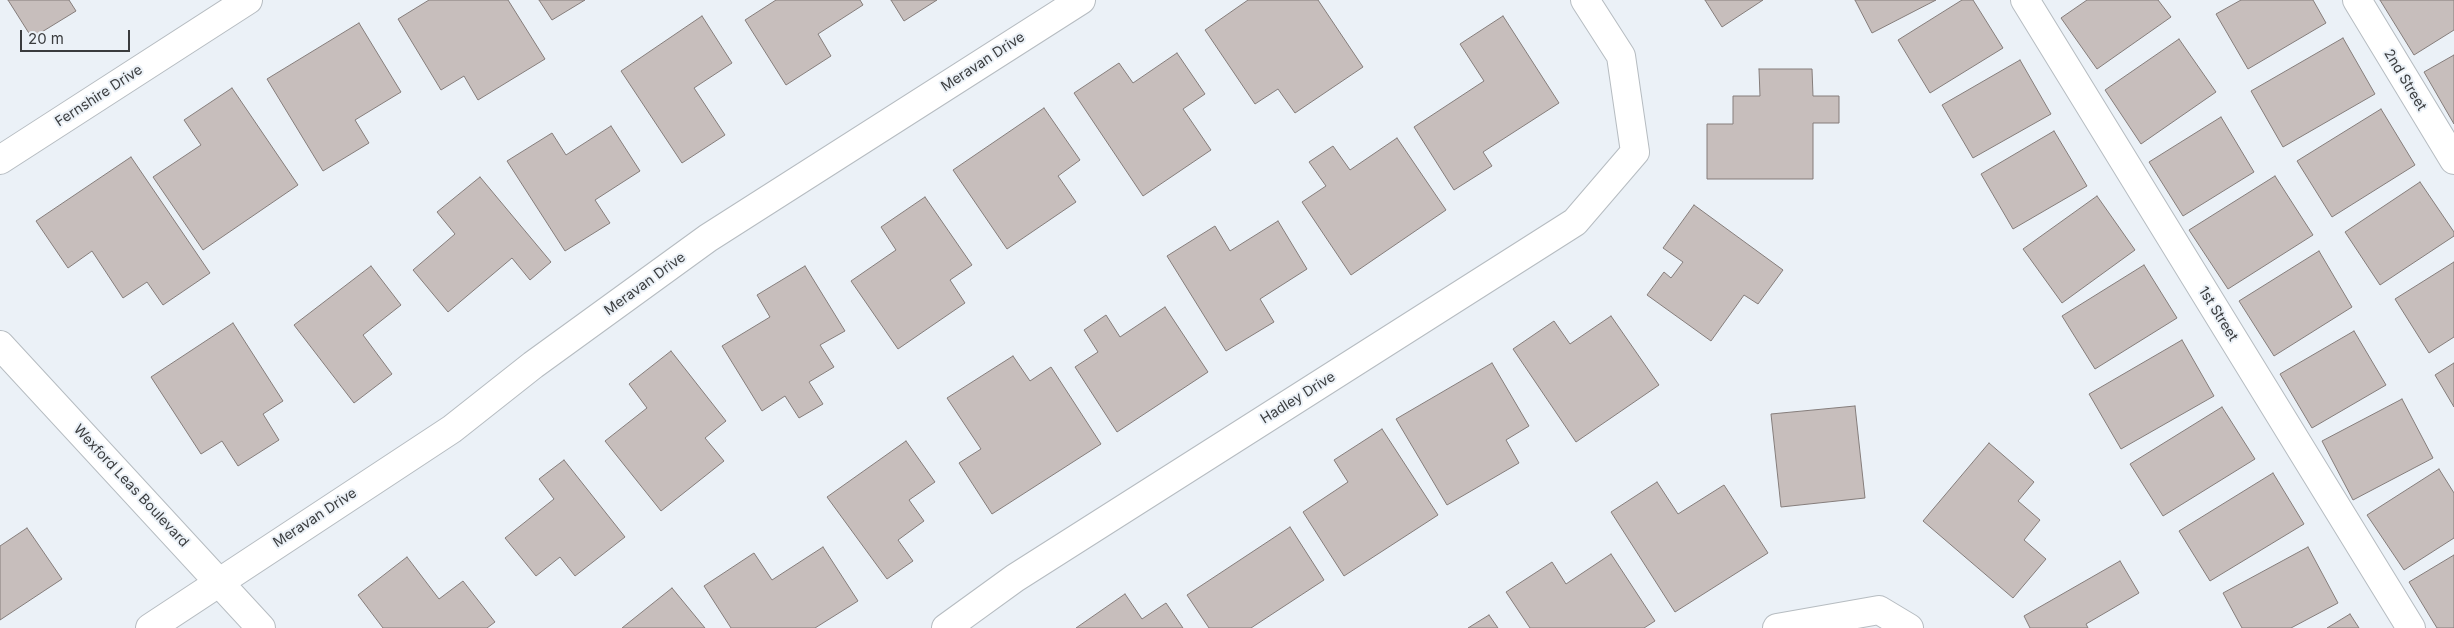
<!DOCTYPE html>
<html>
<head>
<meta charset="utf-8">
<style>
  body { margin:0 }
  #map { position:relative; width:2454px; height:628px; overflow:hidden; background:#ebf1f7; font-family:Inter,sans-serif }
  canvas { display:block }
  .scale { position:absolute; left:20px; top:30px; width:110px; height:22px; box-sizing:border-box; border:2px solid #3a3c3e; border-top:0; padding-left:6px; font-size:15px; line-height:18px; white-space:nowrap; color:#3a3c3e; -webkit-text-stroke:4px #ebf1f7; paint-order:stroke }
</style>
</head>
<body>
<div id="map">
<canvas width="2454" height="628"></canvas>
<div class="scale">20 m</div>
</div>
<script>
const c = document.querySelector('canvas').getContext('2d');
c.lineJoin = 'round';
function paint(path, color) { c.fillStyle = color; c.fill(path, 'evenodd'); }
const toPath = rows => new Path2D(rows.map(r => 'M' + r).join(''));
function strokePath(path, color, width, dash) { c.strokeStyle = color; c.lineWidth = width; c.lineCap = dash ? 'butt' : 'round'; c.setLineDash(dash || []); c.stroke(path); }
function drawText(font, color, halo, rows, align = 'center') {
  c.font = font + ' Inter,sans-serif'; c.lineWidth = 4; c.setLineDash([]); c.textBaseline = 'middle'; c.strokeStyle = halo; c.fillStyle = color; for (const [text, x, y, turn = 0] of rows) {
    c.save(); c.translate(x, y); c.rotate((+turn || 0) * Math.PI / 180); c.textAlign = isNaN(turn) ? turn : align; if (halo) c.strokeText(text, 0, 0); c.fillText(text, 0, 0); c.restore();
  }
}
const building = toPath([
  [8,0,69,0,76,11,32,38,8,0],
  [429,0,508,0,545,59,478,100,464,76,441,90,398,19,429,0],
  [539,0,585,0,552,20,539,0],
  [776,0,860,0,863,5,818,34,831,56,786,85,745,20,776,0],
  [891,0,937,0,904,21,891,0],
  [1248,0,1318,0,1363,67,1295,113,1278,89,1255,104,1205,30,1248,0],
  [1705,0,1763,0,1722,27,1705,0],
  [1855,0,1936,0,1872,33,1855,0],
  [1962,0,1973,0,2003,48,1930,93,1898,40,1962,0],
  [2087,0,2158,0,2171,17,2097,69,2061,18,2087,0],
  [2241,0,2313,0,2326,23,2248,69,2216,14,2241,0],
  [2380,0,2454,0,2454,30,2414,55,2380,0],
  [702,16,732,63,694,88,725,135,682,163,621,71,702,16],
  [1503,16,1559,103,1483,152,1492,166,1454,190,1414,127,1484,81,1460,44,1503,16],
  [359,23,401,92,355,120,369,143,323,171,267,79,359,23],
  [2343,38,2375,94,2283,147,2251,91,2343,38],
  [2179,39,2216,92,2141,144,2105,90,2179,39],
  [1177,53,1205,94,1183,109,1211,150,1143,196,1074,93,1119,63,1133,83,1177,53],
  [2454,55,2454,124,2424,72,2454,55],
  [2020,60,2051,114,1973,158,1942,105,2020,60],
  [1759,69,1812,69,1813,96,1839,96,1839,123,1813,123,1813,179,1707,179,1707,124,1733,124,1733,96,1760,96,1759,69],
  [232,88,298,185,203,250,153,177,201,145,184,120,232,88],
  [1044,108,1080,160,1058,176,1076,202,1007,249,953,170,1044,108],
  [2381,109,2415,165,2332,217,2297,161,2381,109],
  [2221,117,2254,172,2183,216,2149,162,2221,117],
  [611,126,640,171,595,200,610,223,565,251,507,161,552,133,566,155,611,126],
  [2054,131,2087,186,2013,229,1981,174,2054,131],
  [1397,138,1446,210,1351,275,1302,202,1326,186,1309,162,1333,146,1350,170,1397,138],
  [131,157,210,273,163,305,147,282,123,298,92,251,68,268,36,221,131,157],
  [2275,176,2313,235,2228,289,2189,230,2275,176],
  [480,177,551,262,530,280,512,258,448,312,413,270,455,234,437,212,480,177],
  [2420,182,2454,232,2454,236,2380,285,2345,232,2420,182],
  [2097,196,2135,250,2062,303,2023,249,2097,196],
  [925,197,972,265,950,280,965,303,898,349,851,281,896,250,881,227,925,197],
  [1694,205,1783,270,1758,304,1744,295,1711,341,1647,295,1664,272,1671,278,1683,262,1663,248,1694,205],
  [1278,221,1307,269,1260,299,1274,322,1226,351,1167,256,1215,226,1230,251,1278,221],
  [2319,251,2352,307,2274,356,2239,301,2319,251],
  [2454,262,2454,337,2429,353,2395,299,2454,262],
  [2144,265,2177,318,2095,369,2062,316,2144,265],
  [371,266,401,305,363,335,392,374,354,403,294,325,371,266],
  [805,266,845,331,820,345,834,367,809,382,823,404,799,418,785,396,762,411,722,346,770,317,757,295,805,266],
  [1165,307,1208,372,1117,432,1075,367,1098,352,1084,330,1106,315,1120,337,1165,307],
  [1611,316,1659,385,1576,442,1513,349,1554,321,1570,344,1611,316],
  [233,323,283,401,263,414,279,440,238,466,222,441,201,454,151,377,233,323],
  [2354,331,2386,385,2312,428,2280,374,2354,331],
  [2182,340,2214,396,2121,449,2089,394,2182,340],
  [671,351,726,421,705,438,724,461,661,511,605,441,647,408,629,384,671,351],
  [1013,356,1030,381,1051,367,1101,444,992,514,959,463,981,449,947,398,1013,356],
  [1492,363,1529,426,1506,440,1519,463,1447,505,1396,419,1492,363],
  [2454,363,2454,407,2435,375,2454,363],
  [2402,399,2433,458,2353,500,2322,441,2402,399],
  [1855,406,1865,498,1781,507,1771,414,1855,406],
  [2222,407,2255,459,2163,516,2130,464,2222,407],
  [1382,429,1438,515,1344,576,1303,512,1348,482,1334,460,1382,429],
  [906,441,935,482,909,500,924,521,898,540,913,561,887,579,827,497,906,441],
  [1989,443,2034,482,2018,501,2040,520,2024,540,2046,559,2013,598,1923,521,1989,443],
  [564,460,625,537,575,576,560,557,536,576,505,538,554,499,539,479,564,460],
  [2439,469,2454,493,2454,538,2404,570,2367,515,2439,469],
  [2273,473,2304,524,2210,581,2179,531,2273,473],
  [1657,482,1678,514,1724,485,1768,553,1675,612,1611,512,1657,482],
  [1290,527,1324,580,1251,628,1209,628,1187,595,1290,527],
  [27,528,62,579,0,620,0,546,27,528],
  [823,547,858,601,815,628,731,628,704,586,754,553,772,580,823,547],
  [2308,547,2338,603,2291,628,2242,628,2223,593,2308,547],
  [1611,554,1655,621,1644,628,1530,628,1506,592,1552,562,1566,584,1611,554],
  [2454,555,2454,628,2437,628,2409,582,2454,555],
  [407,557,439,599,463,581,495,622,487,628,383,628,358,595,407,557],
  [2120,561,2139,593,2086,624,2088,628,2030,628,2024,616,2120,561],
  [672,588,705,628,622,628,672,588],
  [1125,594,1142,619,1166,603,1183,628,1076,628,1125,594],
  [2350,614,2359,628,2327,628,2350,614],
  [1489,615,1498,628,1468,628,1489,615]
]);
paint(building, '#c7bebc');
strokePath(building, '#857d7b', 1);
const street = toPath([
  [2025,0,2411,628],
  [2357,0,2454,160],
  [0,160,248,0],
  [0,345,261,628],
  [150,628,452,429,533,365,708,238,1081,0],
  [946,628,1015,578,1575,222,1635,152,1621,56,1585,0],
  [1777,628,1879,610,1909,628]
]);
strokePath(street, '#b6bcc1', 30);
strokePath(street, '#fff', 28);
drawText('14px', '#3a3c3e', '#ebf1f7', [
  ["Meravan Drive",983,62,-33],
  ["2nd Street",2405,80,59],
  ["Fernshire Drive",99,96,-33],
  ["Meravan Drive",645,284,-36],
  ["1st Street",2218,314,58],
  ["Hadley Drive",1298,398,-32],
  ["Wexford Leas Boulevard",131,486,47],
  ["Meravan Drive",315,518,-33]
]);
</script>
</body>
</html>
